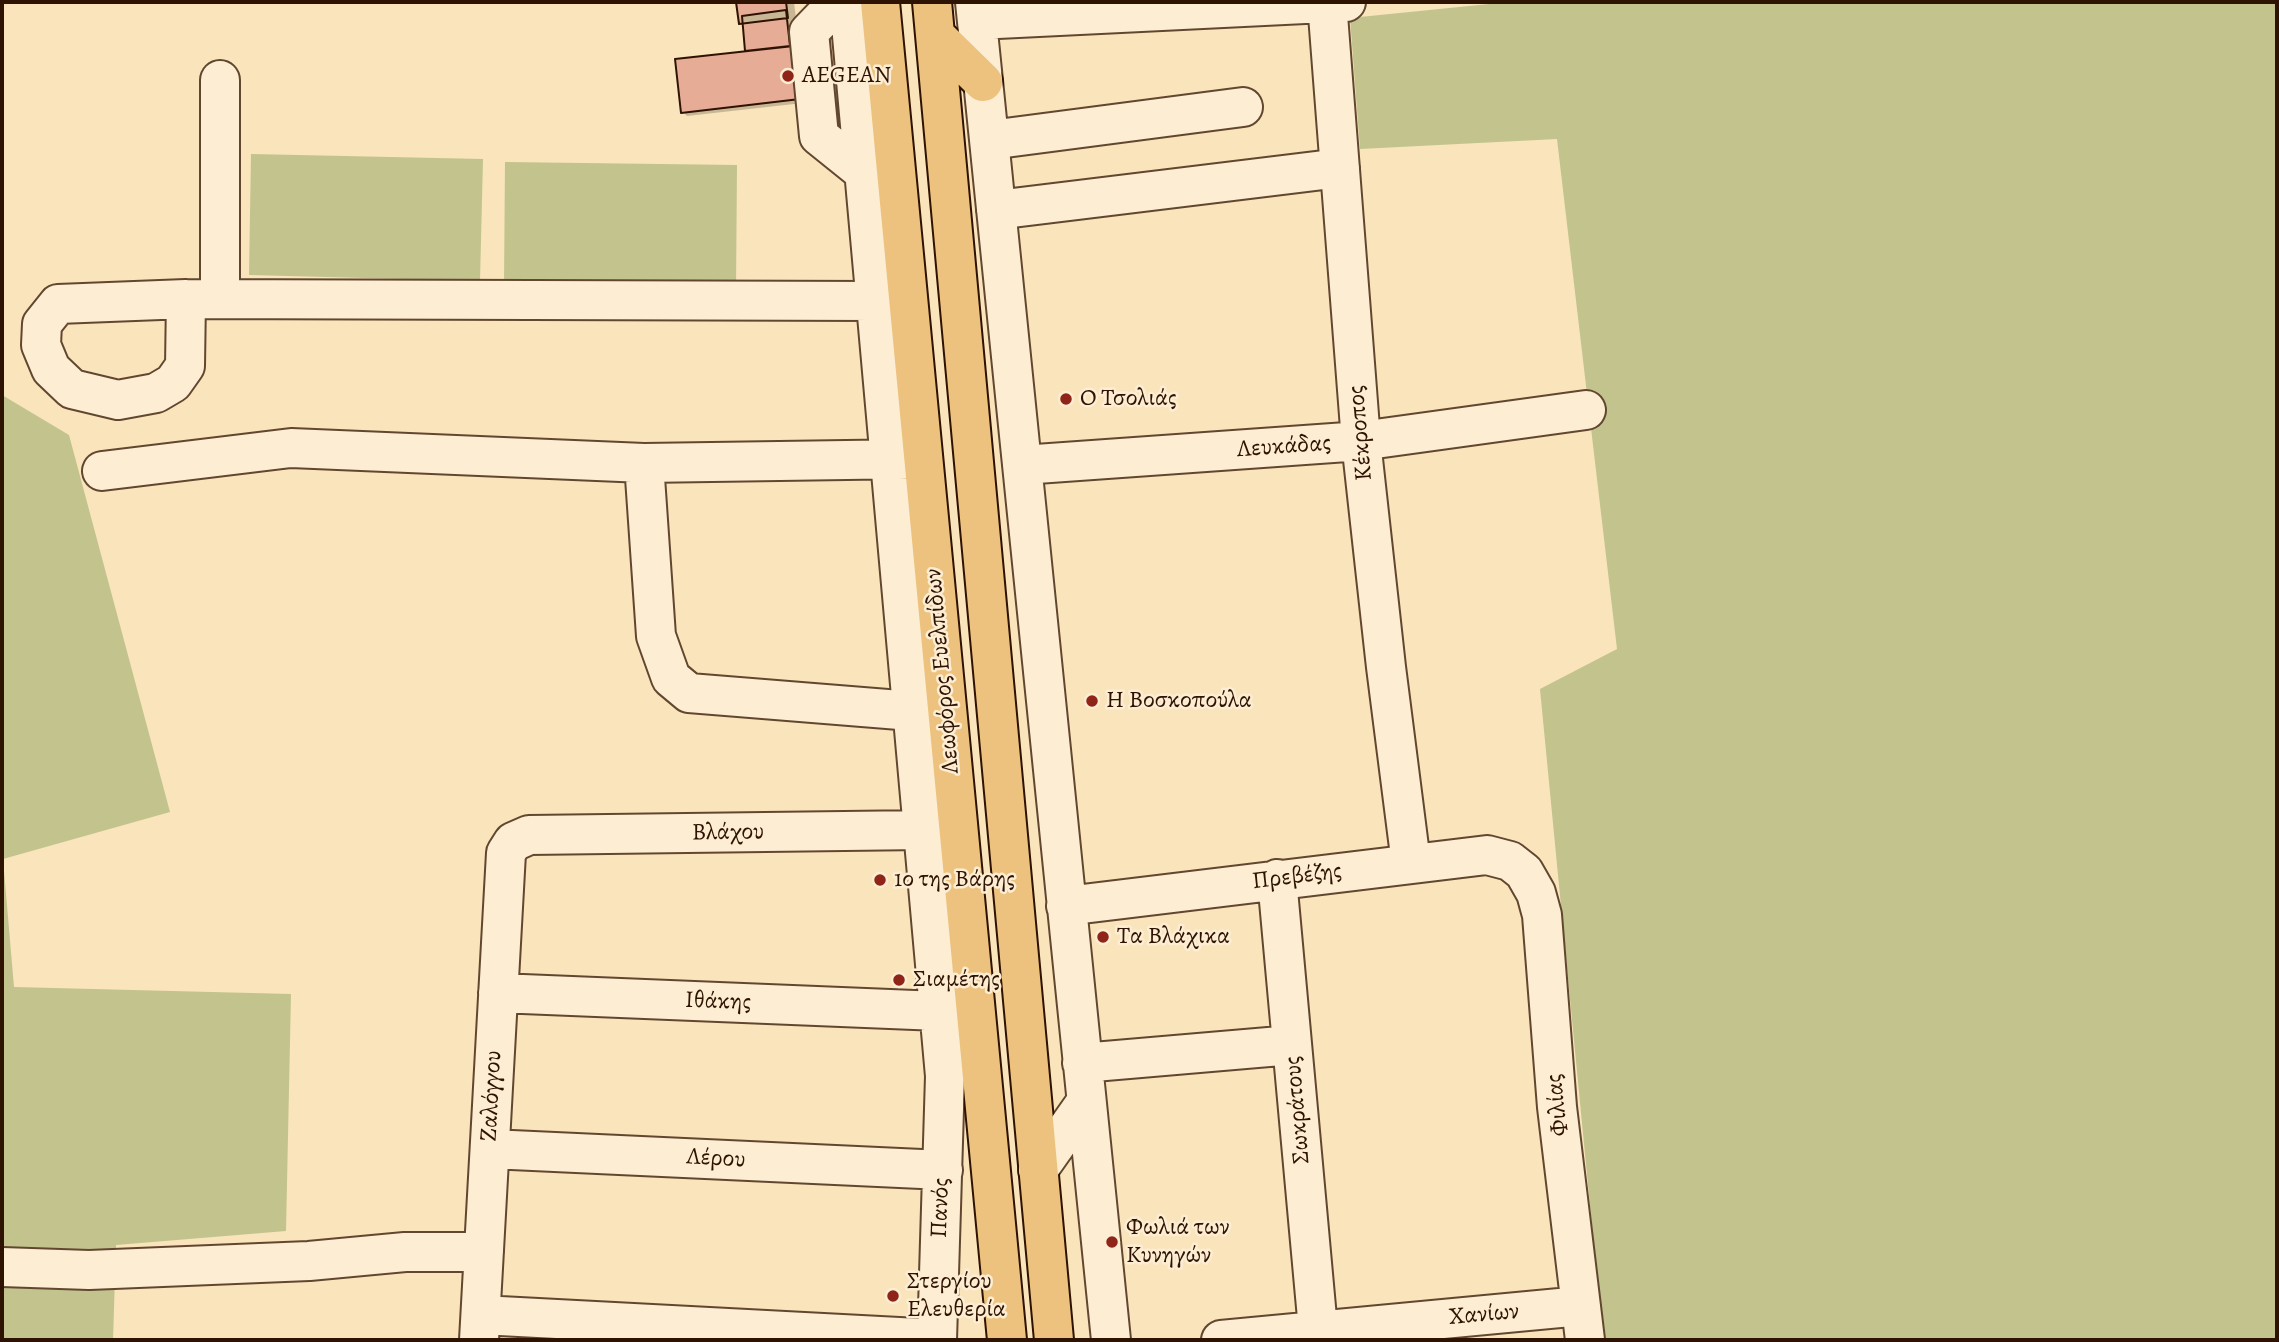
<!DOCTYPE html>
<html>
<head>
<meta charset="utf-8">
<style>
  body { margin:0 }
  #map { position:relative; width:2279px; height:1342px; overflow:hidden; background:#fae4bb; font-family:Alegreya,serif }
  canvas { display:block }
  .frame { position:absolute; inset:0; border:4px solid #2f1302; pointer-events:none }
</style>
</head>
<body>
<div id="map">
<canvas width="2279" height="1342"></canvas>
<div class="frame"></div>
</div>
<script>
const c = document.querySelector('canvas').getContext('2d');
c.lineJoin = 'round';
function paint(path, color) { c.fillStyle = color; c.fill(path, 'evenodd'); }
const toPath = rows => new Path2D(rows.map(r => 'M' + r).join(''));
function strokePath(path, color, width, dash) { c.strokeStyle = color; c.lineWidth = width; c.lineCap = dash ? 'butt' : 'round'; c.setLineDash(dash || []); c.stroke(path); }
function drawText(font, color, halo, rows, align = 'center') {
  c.font = font + ' Alegreya,serif'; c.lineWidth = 5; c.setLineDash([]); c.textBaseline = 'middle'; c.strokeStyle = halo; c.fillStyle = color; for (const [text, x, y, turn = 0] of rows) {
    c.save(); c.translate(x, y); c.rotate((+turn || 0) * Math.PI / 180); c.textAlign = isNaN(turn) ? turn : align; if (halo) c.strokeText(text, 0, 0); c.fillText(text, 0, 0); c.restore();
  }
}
paint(toPath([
  [1509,2,2277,2,2277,1340,1603,1340,1540,689,1617,649,1557,139,1360,149,1350,18],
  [251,154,483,159,480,281,249,275],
  [505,162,737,165,736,288,504,285],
  [2,395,69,435,170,812,3,859,14,987,291,994,286,1231,116,1245,113,1340,2,1340]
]), '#c2c38d');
paint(toPath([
  [738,2,794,2,797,27,821,101,687,116,683,112,747,53,744,27,741,23]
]), '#0003');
const building = toPath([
  [736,2,786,2,788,18,739,24,736,2],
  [786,10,790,46,745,51,742,16,786,10],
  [812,44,817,97,681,113,675,59,812,44]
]);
paint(building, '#e7ac96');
strokePath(building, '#2f1302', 2);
const minor = toPath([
  [838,2,809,32,819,136,865,173],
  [849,2,945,1076,937,1340],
  [975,2,1111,1340],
  [1327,2,1361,441,1386,667,1411,863],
  [977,20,1346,2],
  [220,80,220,299],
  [990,140,1243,107],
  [996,210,1340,168],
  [186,299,185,366,173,383,156,393,118,400,72,389,51,369,41,345,42,324,58,304,186,299,876,301],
  [644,463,656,636,671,678,689,693,912,711],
  [1022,465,1361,441,1586,410],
  [102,471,291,448,644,463,914,459],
  [1277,879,1319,1340],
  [1066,906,1487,855,1510,861,1524,872,1536,893,1542,915,1557,1107,1585,1340],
  [498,993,939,1011],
  [1082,1063,1292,1045],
  [490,1149,943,1170],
  [1038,1170,1086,1102],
  [2,1267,89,1270,309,1261,405,1252,484,1252],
  [481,1315,937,1339],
  [479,1340,506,853,513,842,529,835,923,830,949,827],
  [1221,1340,1581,1306]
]);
const major = toPath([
  [880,2,1007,1340],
  [932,2,1054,1340],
  [935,35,983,82]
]);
strokePath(minor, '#624730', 42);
strokePath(major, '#2f1302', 42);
strokePath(minor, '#fcedd3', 38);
strokePath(major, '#edc27e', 38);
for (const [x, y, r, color] of [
  [788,76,7,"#8f2418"],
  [1066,399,7,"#8f2418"],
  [1092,701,7,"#8f2418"],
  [880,880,7,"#8f2418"],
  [1103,937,7,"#8f2418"],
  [899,980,7,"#8f2418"],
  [1112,1242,7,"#8f2418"],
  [893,1296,7,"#8f2418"]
]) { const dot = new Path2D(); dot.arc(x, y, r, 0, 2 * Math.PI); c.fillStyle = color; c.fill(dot); strokePath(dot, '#fcedd3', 2.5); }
drawText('24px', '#2f1302', '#fcedd3', [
  ["AEGEAN",802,76],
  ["Ο Τσολιάς",1080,399],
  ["Η Βοσκοπούλα",1106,701],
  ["1ο της Βάρης",894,880],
  ["Τα Βλάχικα",1117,937],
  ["Σιαμέτης",913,980],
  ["Φωλιά των",1126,1228],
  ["Κυνηγών",1126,1256],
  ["Στεργίου",907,1282],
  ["Ελευθερία",907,1310]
], 'left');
drawText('24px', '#2f1302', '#fcedd3', [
  ["Κέκροπος",1361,433,-95],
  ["Λευκάδας",1284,447,-4],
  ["Λεωφόρος Ευελπίδων",943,671,-95],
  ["Βλάχου",728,833,-1],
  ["Πρεβέζης",1297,877,-7],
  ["Ιθάκης",718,1002,2],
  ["Ζαλόγγου",492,1096,-87],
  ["Φιλίας",1558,1105,-96],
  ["Σωκράτους",1298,1110,-95],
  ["Λέρου",716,1159,3],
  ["Πανός",941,1208,-88],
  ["Χανίων",1484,1315,-5]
]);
</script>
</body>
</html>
